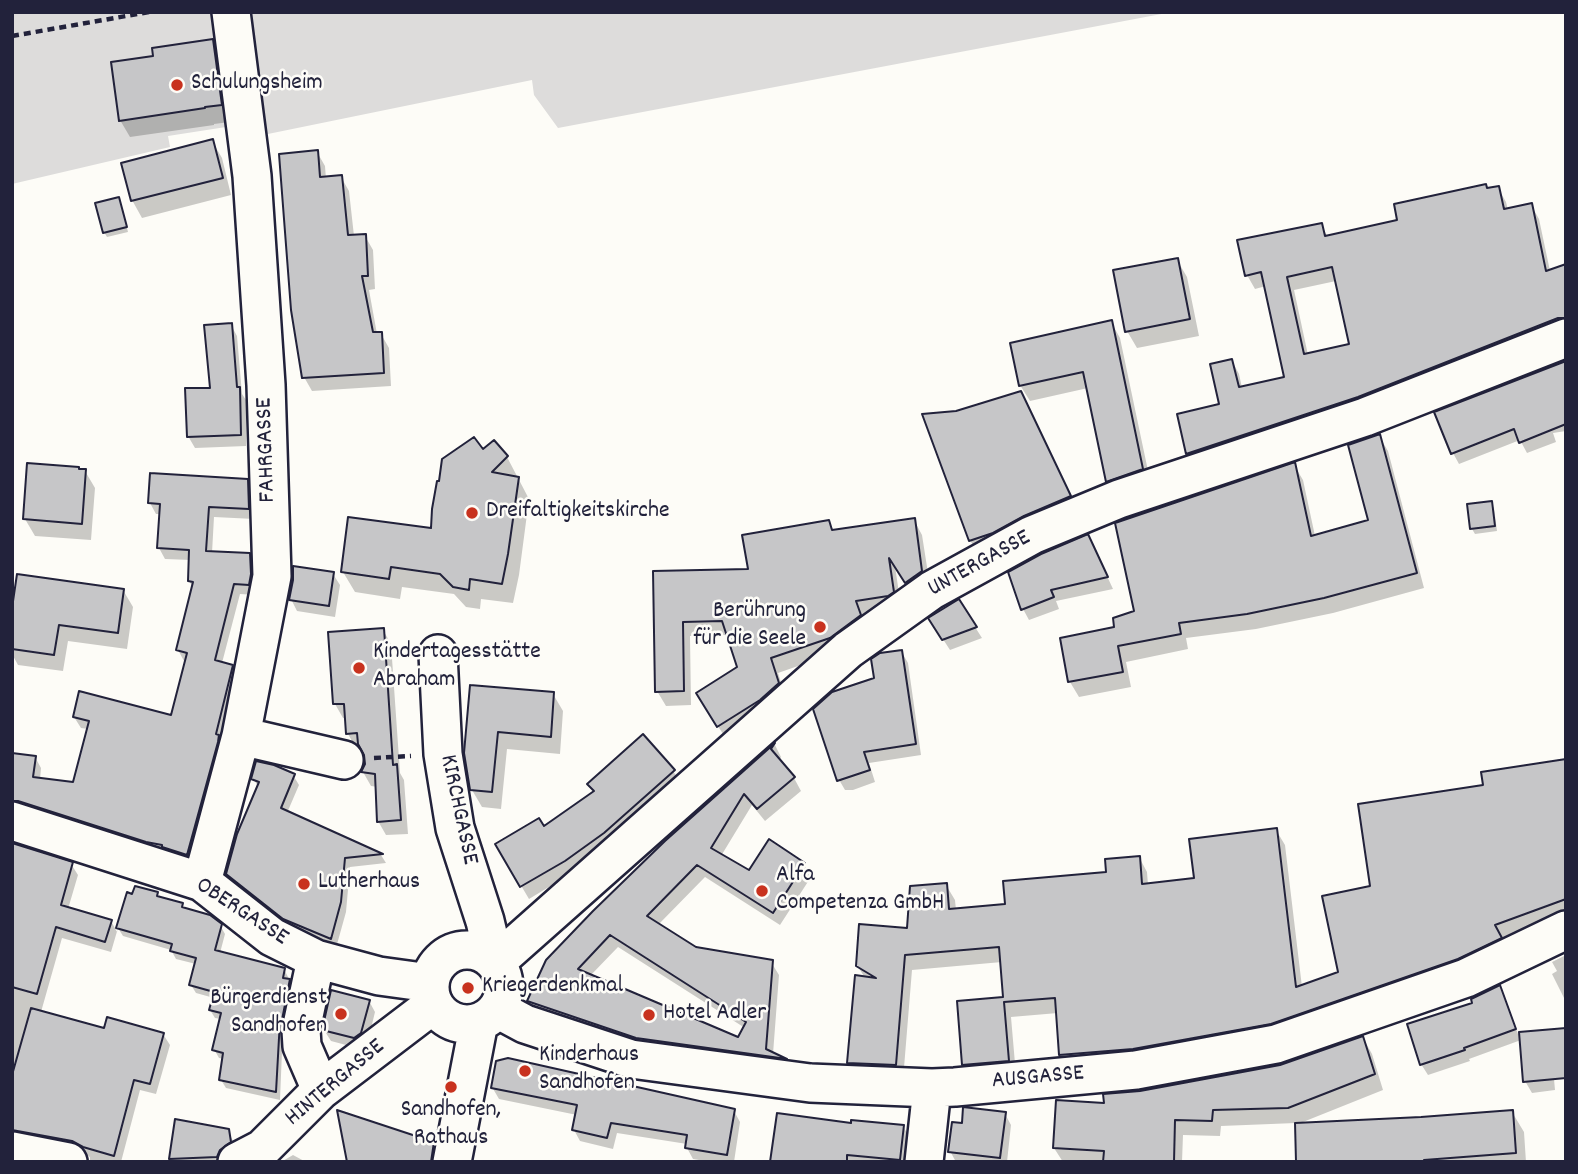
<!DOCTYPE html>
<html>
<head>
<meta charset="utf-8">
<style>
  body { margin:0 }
  #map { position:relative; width:1578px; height:1174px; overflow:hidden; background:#fdfcf7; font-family:Dekko,sans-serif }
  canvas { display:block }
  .frame { position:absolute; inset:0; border:14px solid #22223b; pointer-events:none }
</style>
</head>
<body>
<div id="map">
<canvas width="1578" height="1174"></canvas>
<div class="frame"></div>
</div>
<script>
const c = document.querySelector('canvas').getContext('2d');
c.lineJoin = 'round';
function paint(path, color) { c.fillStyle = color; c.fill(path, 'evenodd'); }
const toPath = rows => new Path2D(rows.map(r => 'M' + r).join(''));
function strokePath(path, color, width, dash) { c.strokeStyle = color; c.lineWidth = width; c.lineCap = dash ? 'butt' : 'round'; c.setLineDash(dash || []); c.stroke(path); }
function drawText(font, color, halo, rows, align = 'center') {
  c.font = font + ' Dekko,sans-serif'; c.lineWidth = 5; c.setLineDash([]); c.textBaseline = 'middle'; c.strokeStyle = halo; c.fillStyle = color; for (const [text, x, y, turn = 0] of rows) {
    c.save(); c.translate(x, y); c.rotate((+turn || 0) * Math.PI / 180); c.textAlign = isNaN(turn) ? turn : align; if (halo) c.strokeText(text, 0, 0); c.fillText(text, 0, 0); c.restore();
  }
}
paint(toPath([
  [12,12,1172,12,558,128,534,95,532,80,263,135,226,127,168,136,170,147,12,184]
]), '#dddcdb');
paint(toPath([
  [212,41,222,58,230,122,214,124,214,125,130,137,120,120,155,57],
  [212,141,222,158,231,195,142,218,132,200],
  [317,152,325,166,326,179,341,177,349,191,354,236,365,236,373,250,375,289,369,290,377,334,381,334,389,348,391,386,312,391,304,377],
  [1498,188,1506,202,1508,210,1531,205,1539,219,1550,271,1566,266,1566,332,1195,467,1188,454,1180,415,1221,406,1232,361,1239,374,1242,388,1286,378,1266,286,1255,289,1247,275,1321,225,1328,237,1399,221,1488,190],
  [1336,281,1351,345,1308,355,1294,290],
  [118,199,121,204,128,232,107,237,104,232],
  [1177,260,1187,277,1199,336,1137,348,1127,331],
  [1111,322,1120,338,1151,485,1117,497,1108,481,1088,388,1030,401,1020,385],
  [231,325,237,336,242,394,246,400,246,446,195,448,188,436,212,389],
  [1566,362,1566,431,1553,433,1556,442,1527,453,1520,440,1459,464,1453,453],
  [1029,407,1077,510,978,554,970,540,957,412],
  [1379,436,1388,451,1424,588,1333,613,1256,629,1186,638,1188,649,1126,662,1131,687,1079,697,1070,682,1117,628,1136,612,1294,465,1303,480,1315,536,1370,521],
  [483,452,507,457,529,499,519,575,513,603,481,599,480,609,466,607,454,594,402,587,400,599,355,592,343,572,432,530],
  [85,471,95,488,91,540,35,536,25,519],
  [247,481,253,492,254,519,214,517,212,553,249,555,256,566,255,595,240,594,222,663,232,666,239,677,193,865,12,812,12,755,35,757,41,768,40,780,75,784,88,729,81,728,74,717,172,717,186,661,184,661,178,650,193,587,189,581,191,560,165,559,159,548,161,514,156,514,150,503],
  [1491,503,1494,508,1497,531,1475,534,1472,529,1469,506],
  [914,520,922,535,930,586,915,597,895,566,901,607,896,610,862,615,868,630,838,652,778,673,786,698,727,740,706,708,739,668,728,635,690,636,691,705,666,706,657,691,655,573,750,571,828,522,833,532],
  [1094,548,1113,589,1056,601,1059,609,1029,620,1023,609],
  [333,574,340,585,335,617,297,611,291,599,294,580],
  [123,590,133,607,127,649,68,641,63,671,18,665,12,654,12,621],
  [975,627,982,638,950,650,937,630],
  [383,630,391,644,400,773,404,780,408,834,386,835,378,821,378,787,371,786,363,772,366,764,366,755,361,747,356,748,348,734,347,718,343,718,335,704],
  [901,651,908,663,921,755,869,763,875,782,853,790,845,790,838,778,876,679],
  [553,694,563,711,560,754,507,749,501,809,482,807,472,790,466,753],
  [775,745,781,757,779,761,794,778,801,791,765,821,752,805,721,856,750,872,804,864,811,877,780,925,705,877,658,925,696,949,771,962,779,975,773,1054,786,1060,792,1071,644,1051,536,1014,529,1001,666,842],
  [618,947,745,1028,739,1040,590,976],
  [1566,761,1566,917,1509,953,1279,1038,1070,1070,1061,1055,1058,1013,1011,1017,1016,1075,973,1080,964,1065,1005,999,1002,962,912,970,903,1080,857,1078,849,1063,856,977,865,978,857,965,909,930,946,885,955,900,956,910,1007,906,1108,873,1139,857,1147,872,1148,885,1196,879,1276,830,1285,845,1302,987,1340,973,1372,888,1485,787],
  [673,771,681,783,572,873,529,899,497,845,544,828,594,793,589,784],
  [293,775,299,785,287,813,381,855,386,863,350,867,346,912,336,948,290,929,234,884,228,874,259,788,253,778],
  [71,864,78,875,68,909,111,921,117,932,128,894,157,894,159,898,182,904,186,910,220,925,225,934,220,953,284,969,294,989,283,1027,280,1100,226,1088,221,1080,224,1059,219,1058,214,1049,221,1019,215,1018,210,1010,214,998,196,993,191,985,196,964,176,959,171,950,123,936,118,928,111,952,62,938,41,1012,105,1030,163,1034,170,1045,156,1094,140,1090,121,1162,90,1162,90,1157,80,1152,12,1142,12,928],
  [1566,955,1566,1016,1564,998,1552,974,1557,971,1552,962],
  [1499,987,1505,998,1518,1034,1551,1031,1558,1042,1561,1079,1554,1079,1555,1090,1532,1093,1525,1081,1521,1040,1469,1059,1470,1061,1428,1075,1421,1064,1474,1004],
  [369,1001,375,1012,367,1045,361,1049,331,1041,324,1030],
  [1363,1038,1372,1054,1383,1090,1298,1124,1512,1112,1524,1132,1526,1162,1298,1162,1296,1123,1221,1126,1220,1136,1183,1135,1182,1162,1063,1162,1054,1148,1105,1105,1140,1092,1280,1066],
  [492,1087,734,1111,740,1122,734,1162,711,1162,693,1159,687,1148,687,1144,617,1133,613,1149,580,1141,574,1130,577,1115,499,1099],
  [1005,1114,1011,1125,1007,1162,956,1162,950,1151,963,1125],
  [853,1125,903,1126,912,1142,910,1162,772,1162],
  [228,1131,234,1143,236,1154,226,1162,172,1162,170,1159],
  [433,1144,441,1158,441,1162,386,1162],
  [293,1155,306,1162,281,1162]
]), '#0003');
const building = toPath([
  [213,39,222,105,205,107,205,108,119,121,111,62,153,56,152,48,213,39],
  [213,139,223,178,131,201,121,163,213,139],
  [318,150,320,177,342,175,348,235,366,234,368,276,362,276,373,332,382,332,384,373,302,378,291,310,279,154,318,150],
  [1486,184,1487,188,1499,186,1504,209,1532,203,1546,271,1566,264,1566,318,1558,318,1358,397,1186,454,1177,414,1219,404,1210,364,1232,359,1239,387,1284,377,1261,272,1245,276,1237,240,1322,223,1325,236,1397,220,1394,204,1486,184],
  [1332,267,1349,344,1304,354,1287,277,1332,267],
  [119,197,127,227,103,233,95,203,119,197],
  [1178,258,1190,319,1125,332,1113,270,1178,258],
  [1112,320,1143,469,1106,482,1083,372,1019,386,1010,343,1112,320],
  [232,323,237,387,240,387,241,435,187,437,185,388,210,388,204,325,232,323],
  [1566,361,1566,424,1519,443,1514,429,1451,454,1434,412,1566,361],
  [1021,391,1071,496,1024,516,993,533,969,541,922,414,956,411,1021,391],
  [1380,434,1417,573,1324,598,1247,614,1179,623,1181,634,1118,646,1123,672,1068,682,1060,638,1114,627,1113,618,1134,611,1115,523,1295,462,1311,536,1368,520,1348,445,1380,434],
  [474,437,483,449,494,440,508,456,492,472,519,477,508,554,502,584,470,579,469,590,453,587,440,574,391,567,389,579,341,572,348,517,431,528,432,509,437,481,439,481,442,459,474,437],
  [27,463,79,467,79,469,86,469,82,524,23,519,27,463],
  [150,473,248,479,249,509,209,507,206,551,250,553,251,574,249,585,234,584,215,660,233,665,216,734,219,735,218,742,187,855,162,847,162,845,146,842,18,801,12,801,12,753,36,756,33,777,73,782,89,721,73,717,79,691,171,715,187,653,176,650,193,582,188,581,189,550,157,548,160,504,148,503,150,473],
  [1492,501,1495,526,1470,529,1467,504,1492,501],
  [915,518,922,571,905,583,889,558,894,592,888,596,856,601,861,615,830,638,771,658,779,683,760,700,717,727,696,693,737,667,722,621,683,622,684,691,655,692,653,571,748,569,742,535,829,520,832,530,915,518],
  [1088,534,1108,577,1051,590,1054,597,1021,610,1008,572,1041,554,1088,534],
  [293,566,334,572,329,606,289,600,293,580,293,566],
  [17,574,124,589,118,633,59,625,54,655,12,649,12,608,17,574],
  [959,599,977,627,942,640,928,618,959,599],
  [384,628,393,765,397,764,401,820,377,822,375,774,361,772,365,764,364,755,358,744,357,733,346,734,344,704,333,704,328,632,384,628],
  [902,650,916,744,864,752,870,770,837,781,813,709,832,692,874,678,871,659,880,653,902,650],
  [470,685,554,692,551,737,498,732,492,792,470,790,464,753,470,685],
  [643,734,675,770,604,833,565,861,520,887,495,844,539,818,544,826,594,791,587,784,643,734],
  [775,743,771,749,795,777,757,809,744,794,711,848,749,870,769,839,805,863,773,913,697,865,647,916,696,947,773,960,766,1049,787,1059,636,1038,527,1001,546,960,593,911,665,841,775,743],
  [610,935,746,1022,738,1037,578,969,610,935],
  [1566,759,1566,899,1495,925,1502,938,1458,959,1271,1024,1133,1049,1059,1055,1055,998,1004,1002,1009,1061,962,1065,957,1001,1003,997,999,947,905,955,896,1065,847,1063,855,975,876,978,856,966,859,924,907,928,910,886,947,883,949,909,1005,904,1003,881,1106,872,1105,859,1140,856,1142,884,1194,878,1189,839,1277,828,1296,987,1338,972,1322,896,1370,886,1358,804,1483,785,1481,772,1566,759],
  [256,761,274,765,295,774,281,808,383,854,345,858,341,902,331,939,283,919,226,874,237,834,259,782,251,779,256,761],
  [12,843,73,862,61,905,112,920,105,942,56,927,37,994,12,987,12,843],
  [135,886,158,892,157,896,183,903,182,907,210,915,222,924,215,950,285,968,283,978,290,979,282,1020,280,1020,276,1092,219,1080,223,1053,212,1050,221,1013,209,1010,214,992,189,985,196,958,170,951,172,944,116,928,127,892,132,894,135,886],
  [1500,985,1516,1029,1464,1048,1465,1050,1420,1065,1407,1024,1472,1003,1471,999,1500,985],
  [331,990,370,1000,361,1033,354,1038,322,1030,331,990],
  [31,1008,104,1028,107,1017,164,1033,150,1084,134,1080,114,1156,83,1147,72,1141,12,1130,12,1075,31,1008],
  [1566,1028,1566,1078,1523,1082,1519,1032,1566,1028],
  [1363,1036,1375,1074,1288,1108,1213,1110,1212,1121,1175,1120,1174,1162,1103,1162,1104,1151,1053,1148,1056,1100,1104,1103,1103,1094,1140,1091,1280,1065,1363,1036],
  [508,1058,735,1109,727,1155,685,1148,687,1135,611,1123,607,1138,572,1130,577,1105,491,1088,496,1061,508,1058],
  [963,1107,1006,1112,1000,1158,948,1152,952,1122,962,1123,963,1107],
  [337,1110,434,1142,431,1162,347,1162,337,1110],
  [1513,1110,1516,1153,1424,1160,1424,1162,1296,1162,1295,1123,1421,1117,1513,1110],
  [777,1113,851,1123,851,1120,904,1125,900,1160,847,1155,847,1162,770,1162,777,1113],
  [175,1119,229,1129,231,1142,220,1150,217,1157,169,1159,175,1119]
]);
paint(building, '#c6c6c8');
strokePath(building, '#22223b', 2);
const minor = toPath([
  [438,654,443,754,455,828,485,921,495,963,848,650,932,590,1032,535,1119,499,1365,417,1566,338],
  [241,736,344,760],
  [12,821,202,882,272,937,316,959,379,976,430,983],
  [202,882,241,736,272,576,266,385,252,176,231,12],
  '430 987a37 37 0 1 1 74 0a37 37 0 1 1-74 0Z',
  [316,959,301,1030,302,1046,321,1090],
  [497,1009,525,1024,631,1059,810,1083,932,1088,955,1087,1136,1070,1276,1044,1466,978,1566,930],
  [12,1151,68,1162],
  [237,1162,262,1149,321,1090,434,1004],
  [452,1162,479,1022],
  [924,1162,932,1088]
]);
strokePath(minor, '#22223b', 42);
strokePath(toPath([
  [12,36,149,12],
  [374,758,411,756]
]), '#22223b', 4.5, [7, 5]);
strokePath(minor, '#fdfcf7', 37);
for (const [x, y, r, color] of [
  [177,85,7,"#c8321e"],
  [472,513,7,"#c8321e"],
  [820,627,7,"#c8321e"],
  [359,668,7,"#c8321e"],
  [304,884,7,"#c8321e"],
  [762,891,7,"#c8321e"],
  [468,988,7,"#c8321e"],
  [341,1014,7,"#c8321e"],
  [649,1015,7,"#c8321e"],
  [525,1071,7,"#c8321e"],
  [451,1087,7,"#c8321e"]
]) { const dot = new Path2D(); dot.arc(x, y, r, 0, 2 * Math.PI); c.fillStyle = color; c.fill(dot); strokePath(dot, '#fdfcf7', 2.5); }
drawText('24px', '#22223b', '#fdfcf7', [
  ["Schulungsheim",191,85],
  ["Dreifaltigkeitskirche",486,513],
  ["Berührung",806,613,"right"],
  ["für die Seele",806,641,"right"],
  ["Kindertagesstätte",373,654],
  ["Abraham",373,682],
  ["Alfa",776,877],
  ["Competenza GmbH",776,905],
  ["Lutherhaus",318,884],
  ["Kriegerdenkmal",482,988],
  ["Bürgerdienst",327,1000,"right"],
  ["Sandhofen",327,1028,"right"],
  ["Hotel Adler",663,1015],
  ["Kinderhaus",539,1057],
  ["Sandhofen",539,1085],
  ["Sandhofen,",451,1112,"center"],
  ["Rathaus",451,1140,"center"]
], 'left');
drawText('24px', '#22223b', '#fdfcf7', [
  ["FAHRGASSE",268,450,-92],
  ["UNTERGASSE",980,565,-29],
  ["KIRCHGASSE",457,810,78],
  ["OBERGASSE",241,913,33],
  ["AUSGASSE",1038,1079,-5],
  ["HINTERGASSE",336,1084,-40]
]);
</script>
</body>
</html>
